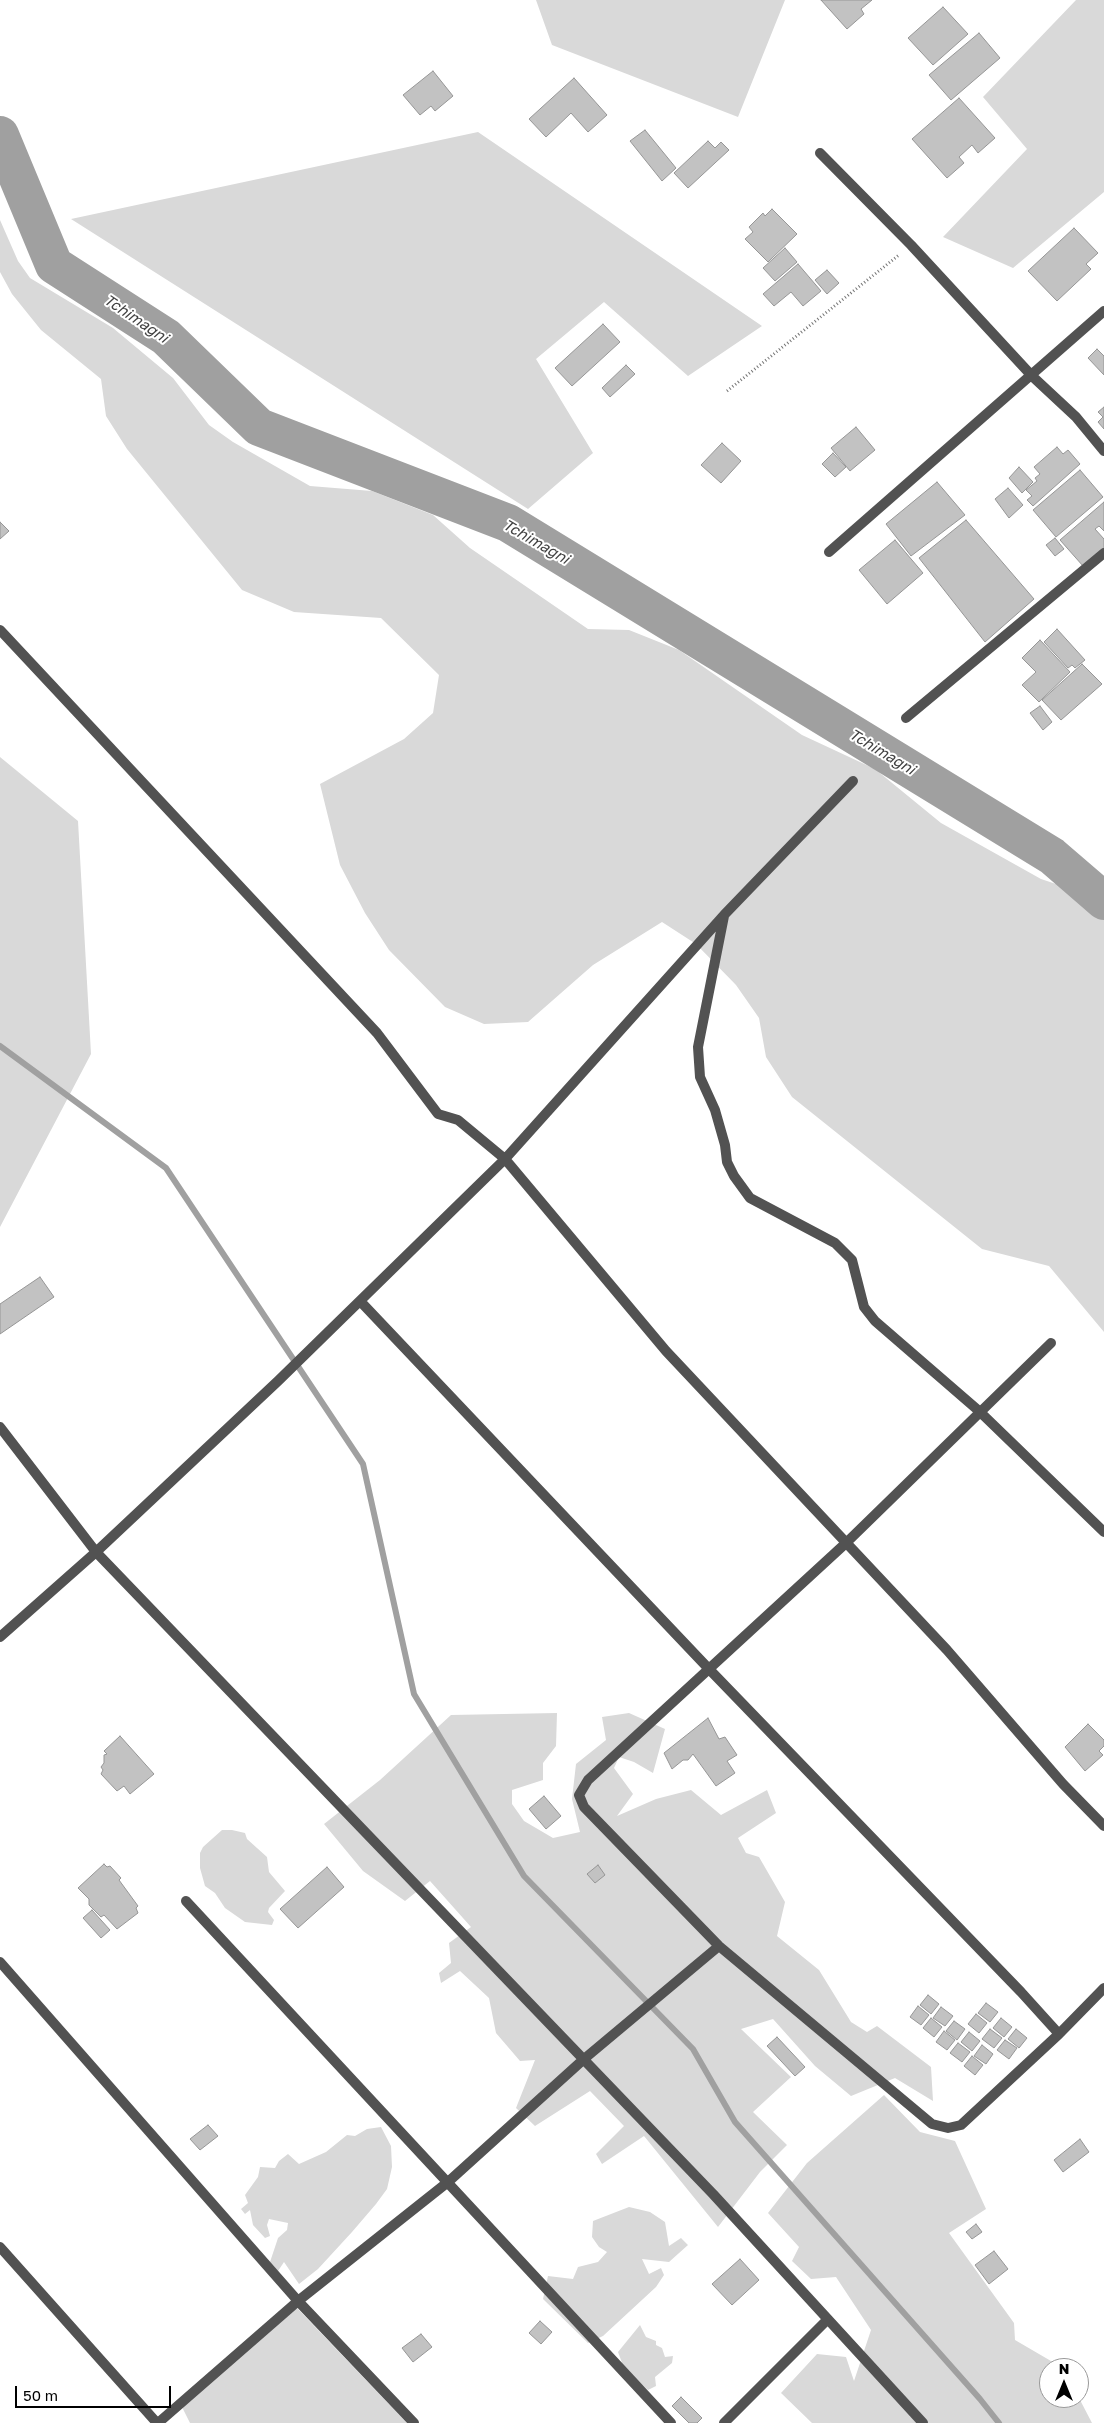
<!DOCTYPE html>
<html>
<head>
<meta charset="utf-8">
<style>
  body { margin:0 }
  #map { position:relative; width:1104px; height:2423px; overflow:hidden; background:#fff; font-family:"Golos Text",sans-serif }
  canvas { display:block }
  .north { position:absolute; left:1039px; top:2358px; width:50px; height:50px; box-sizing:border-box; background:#fff; border:1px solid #999; border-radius:50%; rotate:0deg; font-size:14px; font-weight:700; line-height:20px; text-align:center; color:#000 }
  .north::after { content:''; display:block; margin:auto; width:18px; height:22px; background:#000; clip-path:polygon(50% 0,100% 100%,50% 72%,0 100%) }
  .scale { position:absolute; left:15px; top:2386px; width:156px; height:22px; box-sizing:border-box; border:2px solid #000; border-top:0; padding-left:6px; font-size:15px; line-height:18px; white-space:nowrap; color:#000; -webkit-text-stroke:4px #fff; paint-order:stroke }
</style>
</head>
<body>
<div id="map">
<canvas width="1104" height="2423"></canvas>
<div class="north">N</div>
<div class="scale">50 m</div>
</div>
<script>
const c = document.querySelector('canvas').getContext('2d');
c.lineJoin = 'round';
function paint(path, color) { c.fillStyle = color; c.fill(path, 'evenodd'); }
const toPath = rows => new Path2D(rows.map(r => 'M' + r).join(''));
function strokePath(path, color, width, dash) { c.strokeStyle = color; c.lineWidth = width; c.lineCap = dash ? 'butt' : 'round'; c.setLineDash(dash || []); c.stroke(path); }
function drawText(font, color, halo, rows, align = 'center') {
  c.font = font + ' "Golos Text",sans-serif'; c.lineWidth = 4; c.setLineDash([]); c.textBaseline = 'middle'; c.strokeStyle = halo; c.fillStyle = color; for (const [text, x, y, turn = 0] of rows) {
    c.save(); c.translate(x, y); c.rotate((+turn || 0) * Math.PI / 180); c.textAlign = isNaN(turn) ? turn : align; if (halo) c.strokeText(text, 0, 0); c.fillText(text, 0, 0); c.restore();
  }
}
paint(toPath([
  [536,0,785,0,738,117,552,45],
  [1076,0,1104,0,1104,192,1013,268,943,237,1027,149,983,97],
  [478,132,762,326,688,376,604,302,536,359,593,453,528,509,71,219],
  [0,220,18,261,30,278,113,328,173,378,209,425,233,442,310,486,372,491,433,515,470,548,588,629,629,630,679,650,802,735,875,769,941,823,1041,879,1104,900,1104,1332,1049,1266,982,1249,792,1097,766,1057,759,1018,736,985,696,944,662,922,593,965,528,1022,484,1024,445,1007,389,950,365,913,340,865,320,784,404,739,433,713,439,675,381,618,294,612,242,590,127,449,106,416,101,379,41,330,12,294,0,272],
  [0,757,78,821,91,1054,0,1227],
  [557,1713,556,1746,543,1763,543,1780,512,1790,512,1804,524,1821,553,1838,580,1832,572,1799,576,1764,606,1740,602,1717,629,1713,665,1729,653,1773,634,1762,619,1757,614,1768,633,1794,617,1816,656,1799,691,1790,721,1815,767,1790,776,1813,738,1838,746,1853,759,1857,785,1902,777,1936,819,1970,851,2022,867,2032,877,2026,931,2067,933,2101,895,2078,851,2096,815,2066,773,2019,741,2029,791,2077,753,2112,787,2145,760,2172,718,2227,644,2136,602,2164,596,2154,624,2126,590,2091,535,2126,516,2108,535,2060,520,2061,496,2033,489,1998,460,1971,441,1983,439,1973,451,1963,449,1943,471,1927,430,1881,405,1901,363,1871,324,1824,380,1780,451,1715],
  [222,1830,232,1830,245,1833,247,1839,267,1857,269,1872,285,1891,269,1908,268,1912,274,1920,272,1925,245,1922,225,1908,215,1893,205,1886,200,1868,200,1853,203,1847],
  [884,2095,920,2132,955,2141,986,2209,949,2233,1014,2323,1015,2340,1063,2368,1049,2368,1049,2398,1079,2398,1092,2423,812,2423,781,2393,817,2354,846,2357,854,2381,871,2330,836,2277,811,2279,792,2261,799,2247,768,2213,807,2163],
  [381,2127,391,2146,392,2167,387,2189,376,2204,352,2232,318,2269,299,2284,284,2262,278,2271,270,2262,278,2238,287,2230,288,2223,269,2219,267,2225,270,2236,265,2238,253,2225,250,2210,245,2214,241,2209,248,2203,245,2195,258,2177,260,2167,275,2168,279,2161,288,2154,299,2164,326,2152,347,2135,355,2136,367,2129],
  [629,2207,650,2212,665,2222,669,2246,681,2238,688,2245,669,2262,642,2259,649,2274,661,2268,664,2275,656,2287,603,2336,588,2343,543,2299,548,2276,573,2279,578,2267,598,2262,607,2252,599,2247,592,2237,593,2221],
  [297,2308,407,2423,190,2423,182,2407],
  [640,2325,646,2337,656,2341,656,2345,662,2348,665,2357,673,2356,672,2363,655,2377,656,2386,648,2390,624,2368,618,2352]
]), '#d9d9d9');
strokePath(toPath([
  [0,1046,166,1168,363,1464,414,1694,524,1876,693,2049,735,2122,980,2399,999,2423]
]), '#a0a0a0', 6);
strokePath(toPath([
  [0,135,54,265,166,337,259,427,508,523,1052,856,1104,901]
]), '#a0a0a0', 38);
const building = toPath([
  [821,0,872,0,861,9,864,14,847,29,821,0],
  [943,7,968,34,933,65,908,38,943,7],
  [979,33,1000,58,951,100,929,75,979,33],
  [433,71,453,96,435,111,431,106,420,115,403,95,433,71],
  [574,78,607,115,588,132,571,113,546,137,529,119,574,78],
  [959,98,995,138,978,153,972,145,959,157,964,163,947,178,912,139,959,98],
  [645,130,676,168,662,181,630,141,645,130],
  [708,141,715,148,721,142,729,150,688,188,674,173,708,141],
  [772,209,797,234,768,262,745,239,753,232,749,227,763,213,765,216,772,209],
  [1074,228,1098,253,1086,264,1091,269,1057,301,1028,271,1074,228],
  [785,248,797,262,775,281,763,268,785,248],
  [798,264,821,291,803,306,791,292,774,306,763,294,798,264],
  [827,270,839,283,827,294,815,280,827,270],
  [603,324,620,342,572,386,555,368,603,324],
  [1097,349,1104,356,1104,375,1088,358,1097,349],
  [626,365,635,374,610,397,602,388,626,365],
  [1104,407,1104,429,1098,422,1103,417,1098,412,1104,407],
  [856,427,875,450,850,471,831,448,856,427],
  [722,443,741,461,721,483,701,465,722,443],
  [1057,447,1063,454,1068,450,1080,464,1033,506,1027,500,1032,496,1026,490,1037,481,1035,478,1040,474,1034,467,1057,447],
  [833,453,846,467,835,477,822,464,833,453],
  [1019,467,1033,482,1022,493,1009,478,1019,467],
  [1080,470,1103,497,1056,537,1033,510,1080,470],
  [937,482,965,515,911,556,886,524,937,482],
  [1008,488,1023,505,1009,518,995,499,1008,488],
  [1104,502,1104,531,1099,526,1095,529,1104,539,1104,548,1083,566,1060,540,1104,502],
  [966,520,1034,599,985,642,919,558,966,520],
  [0,522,9,531,0,539,0,522],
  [1055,538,1064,549,1055,556,1046,545,1055,538],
  [895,540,923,573,887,604,859,570,895,540],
  [1057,629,1085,660,1075,668,1072,665,1068,668,1044,642,1057,629],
  [1040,640,1070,672,1039,702,1022,685,1036,672,1022,658,1040,640],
  [1082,664,1102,684,1061,720,1042,700,1082,664],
  [1040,706,1052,722,1043,730,1030,713,1040,706],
  [40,1277,54,1297,0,1334,0,1304,40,1277],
  [708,1718,719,1739,725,1737,737,1755,727,1761,735,1773,716,1786,693,1754,688,1760,683,1760,672,1769,664,1753,708,1718],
  [1088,1724,1104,1740,1104,1746,1099,1751,1103,1755,1085,1771,1065,1747,1088,1724],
  [120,1736,154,1774,130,1794,124,1786,117,1791,101,1774,103,1770,101,1767,104,1763,104,1755,107,1754,104,1751,120,1736],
  [544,1796,561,1816,546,1829,529,1809,544,1796],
  [104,1864,107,1867,110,1866,121,1878,119,1880,138,1906,136,1908,138,1913,117,1929,104,1915,101,1917,89,1905,89,1899,78,1888,104,1864],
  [598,1865,605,1875,595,1883,587,1874,598,1865],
  [327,1867,344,1887,298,1928,280,1909,327,1867],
  [92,1910,110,1930,101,1938,83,1918,92,1910],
  [928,1995,939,2004,931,2014,920,2005,928,1995],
  [986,2003,998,2012,990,2022,978,2013,986,2003],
  [918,2006,929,2015,921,2025,910,2017,918,2006],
  [941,2007,953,2016,945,2026,933,2018,941,2007],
  [976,2014,987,2023,979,2033,968,2024,976,2014],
  [931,2018,942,2027,934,2037,923,2028,931,2018],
  [1001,2018,1012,2027,1004,2037,993,2028,1001,2018],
  [954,2021,965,2029,957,2040,946,2031,954,2021],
  [990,2029,1002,2038,994,2048,982,2039,990,2029],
  [1016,2029,1027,2038,1019,2048,1008,2039,1016,2029],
  [944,2031,955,2040,947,2050,936,2042,944,2031],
  [969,2032,980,2041,972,2051,961,2042,969,2032],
  [777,2037,805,2067,795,2076,767,2046,777,2037],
  [1005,2040,1017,2048,1009,2059,997,2050,1005,2040],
  [958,2043,970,2052,962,2062,950,2053,958,2043],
  [982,2045,993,2054,986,2064,974,2056,982,2045],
  [972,2056,983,2065,975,2075,964,2066,972,2056],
  [208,2125,218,2136,200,2150,190,2139,208,2125],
  [1080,2139,1089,2152,1063,2172,1054,2160,1080,2139],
  [976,2224,982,2232,972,2239,966,2232,976,2224],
  [994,2251,1008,2269,989,2284,975,2265,994,2251],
  [740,2259,759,2280,732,2305,712,2284,740,2259],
  [540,2321,552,2332,541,2344,529,2333,540,2321],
  [421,2334,432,2347,413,2362,402,2348,421,2334],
  [681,2397,702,2418,697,2423,689,2423,672,2406,681,2397]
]);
paint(building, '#c2c2c2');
strokePath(building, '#969696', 1);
strokePath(toPath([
  [727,391,899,255]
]), '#747474', 3, [1, 2.5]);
strokePath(toPath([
  [820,153,911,245,1032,376,1076,417,1104,451],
  [829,552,1104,311],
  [0,630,377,1033,438,1114,458,1120,505,1159,666,1351,947,1650,1063,1784,1104,1826],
  [906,718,1104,553],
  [724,916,698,1047,700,1077,715,1110,725,1145,727,1162,734,1176,750,1198,835,1243,852,1260,864,1307,875,1321,979,1411,1104,1532],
  [360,1301,708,1668,1021,1992,1059,2034],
  [1051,1343,846,1543,588,1780,579,1795,584,1807,719,1946,932,2124,948,2128,961,2125,1059,2034,1104,1988],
  [0,1427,96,1552,713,2194,923,2423],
  [0,1637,96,1552,278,1381,505,1159,724,915,853,781],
  [186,1901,671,2423],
  [0,1962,298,2301,414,2423],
  [0,2247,157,2423],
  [158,2423,298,2301,448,2182,584,2059,719,1946],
  [724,2423,827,2320]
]), '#525252', 10);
drawText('italic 15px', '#414141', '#fff', [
  ["Tchimagni",136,319,34],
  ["Tchimagni",536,542,30],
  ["Tchimagni",882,752,31]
]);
</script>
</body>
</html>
